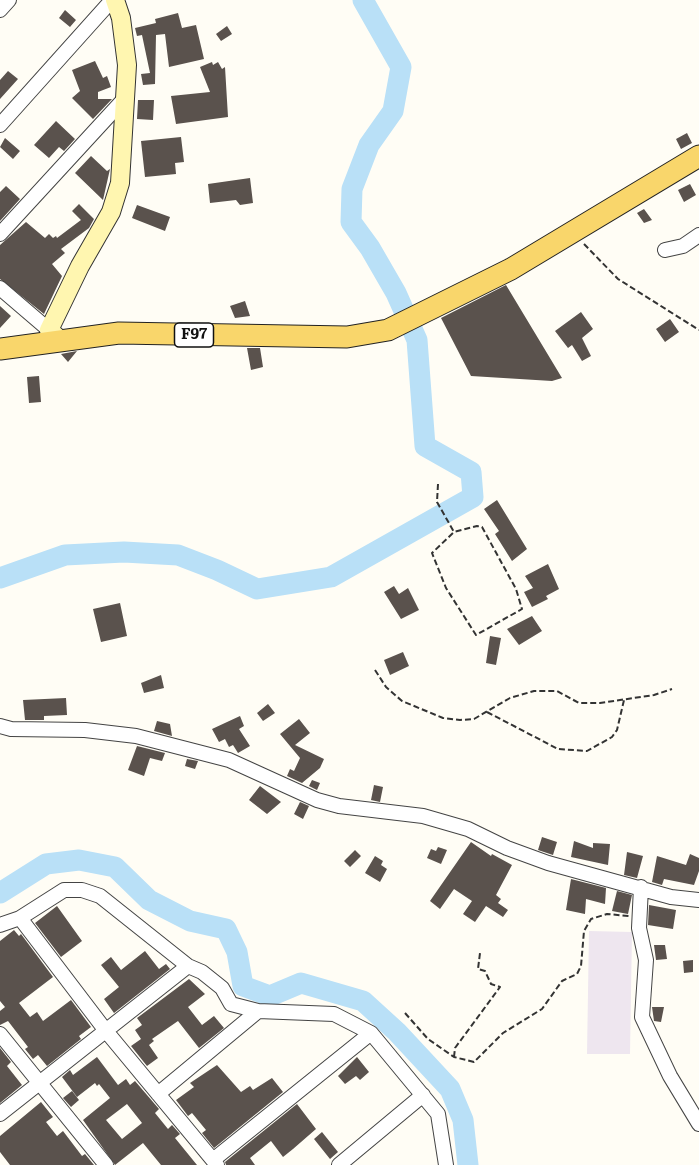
<!DOCTYPE html>
<html>
<head>
<meta charset="utf-8">
<style>
  body { margin:0 }
  canvas { display:block; background:#fffdf5 }
</style>
</head>
<body>
<canvas width="699" height="1165"></canvas>
<script>
const c = document.querySelector('canvas').getContext('2d');
c.lineJoin = 'round';
function paint(path, color) { c.fillStyle = color; c.fill(path, 'evenodd'); }
const toPath = rows => new Path2D(rows.map(r => 'M' + r).join(''));
function strokePath(path, color, width, dash) { c.strokeStyle = color; c.lineWidth = width; c.lineCap = dash ? 'butt' : 'round'; c.setLineDash(dash || []); c.stroke(path); }
function drawText(font, color, halo, rows, align = 'center') {
  c.font = font + ' Literata,serif'; c.lineWidth = 6; c.setLineDash([]); c.textBaseline = 'middle'; c.strokeStyle = halo; c.fillStyle = color; for (const [text, x, y, turn = 0] of rows) {
    c.save(); c.translate(x, y); c.rotate((+turn || 0) * Math.PI / 180); c.textAlign = isNaN(turn) ? turn : align; if (halo) c.strokeText(text, 0, 0); c.fillText(text, 0, 0); c.restore();
  }
}
paint(toPath([
  [589,931,632,932,630,1054,587,1054]
]), '#eee6ef');
strokePath(toPath([
  [0,578,65,555,124,552,178,555,217,570,257,589,331,577,473,497,471,472,425,446,417,340,396,293,370,248,351,222,352,189,369,145,393,111,401,67,363,0],
  [0,893,46,864,79,860,115,867,149,900,190,921,226,929,237,952,243,986,270,996,301,983,363,1001,397,1032,450,1089,463,1120,468,1165]
]), '#b9e0f7', 21);
paint(toPath([
  [65,10,76,20,70,27,59,18],
  [178,13,182,28,196,25,204,59,169,67,165,34,156,35,155,84,143,85,141,74,150,73,142,35,137,36,135,28,156,23,155,19],
  [227,26,232,34,221,41,216,34],
  [95,61,103,78,107,76,111,87,98,92,98,99,112,99,93,119,72,98,80,91,72,70],
  [212,62,213,65,218,62,222,69,225,67,228,117,176,124,171,96,210,92,200,67],
  [8,71,18,79,0,99,0,80],
  [138,100,154,100,153,120,137,119],
  [56,121,75,139,64,151,59,147,49,158,34,145],
  [687,133,692,143,681,149,676,139],
  [181,137,184,162,175,163,176,174,145,177,141,141],
  [5,138,20,151,13,159,0,147],
  [91,156,107,171,110,169,103,200,75,173],
  [250,178,253,203,240,205,236,200,210,203,208,184],
  [690,184,696,195,684,202,678,190],
  [6,186,20,199,0,221,0,192],
  [79,204,94,219,89,228,61,249,65,253,52,264,62,276,44,314,0,279,0,245,26,222,45,238,49,234,53,238,56,236,57,238,81,220,72,211],
  [137,205,170,217,165,231,132,218],
  [644,209,652,220,644,223,637,213],
  [506,285,562,378,552,381,471,376,441,318],
  [245,301,250,316,235,318,230,306],
  [0,306,11,316,0,328],
  [581,312,593,329,582,338,591,356,582,361,572,345,568,348,555,331],
  [670,319,679,332,665,342,656,329],
  [247,348,260,348,263,367,251,370],
  [77,351,68,362,61,354],
  [39,376,41,402,29,403,27,377],
  [497,500,527,549,512,561,495,534,499,531,484,509],
  [548,564,559,589,546,596,548,599,532,607,524,592,533,588,525,576],
  [394,586,399,594,408,588,419,610,401,619,384,592],
  [120,603,127,636,101,642,93,609],
  [532,616,542,631,519,645,507,629],
  [490,636,501,638,496,665,486,663],
  [403,652,409,666,390,675,384,660],
  [161,675,164,688,144,693,141,683],
  [66,698,67,715,44,716,44,720,25,720,23,700],
  [268,704,275,713,263,721,257,713],
  [240,716,244,726,239,729,250,746,238,753,233,745,229,747,225,739,219,742,212,729],
  [299,719,310,733,295,745,324,759,320,768,302,783,287,776,290,769,294,771,300,758,280,734],
  [157,721,170,724,172,736,154,731],
  [137,746,165,753,162,761,150,758,144,776,128,770],
  [187,759,198,761,195,769,185,766],
  [312,780,320,783,317,790,309,786],
  [374,785,383,787,380,802,371,800],
  [260,786,281,802,267,814,249,800],
  [300,802,309,806,303,819,294,814],
  [542,837,557,842,553,855,538,850],
  [574,841,593,848,593,843,610,844,608,865,571,857],
  [471,842,491,856,492,854,512,865,496,895,501,899,498,903,508,910,503,917,486,906,475,922,463,914,472,901,454,889,440,909,430,901],
  [438,847,447,850,441,864,427,858,431,849,436,851],
  [355,850,361,856,350,867,344,861],
  [627,852,643,856,637,878,624,875],
  [690,854,699,858,699,871,694,885,664,879,662,885,652,882,657,856,686,865],
  [375,856,383,861,381,865,387,869,380,882,365,873],
  [571,879,606,888,605,904,586,899,585,914,566,910],
  [617,891,632,895,628,914,612,911],
  [649,905,676,910,673,929,648,925],
  [57,906,82,941,61,957,35,923],
  [14,930,19,936,21,934,53,977,19,1003,30,1017,37,1012,43,1021,71,1000,91,1027,79,1036,81,1039,47,1066,38,1055,33,1059,25,1049,28,1047,8,1021,0,1025,0,1011,5,1007,0,1001,0,941],
  [654,945,665,945,667,959,656,960],
  [145,951,159,969,166,964,170,969,114,1013,104,999,119,987,101,965,111,957,121,970],
  [693,960,693,972,684,973,683,961],
  [189,979,205,994,188,1007,202,1025,214,1016,224,1028,199,1048,178,1021,152,1039,154,1041,149,1045,158,1058,147,1066,131,1046,141,1039,135,1030,142,1025,137,1018],
  [652,1007,664,1007,661,1022,654,1021],
  [0,1048,11,1062,7,1066,22,1085,0,1103],
  [97,1057,118,1085,126,1079,130,1085,135,1081,159,1109,155,1113,168,1129,172,1125,180,1134,175,1138,197,1165,161,1165,143,1143,115,1165,83,1120,110,1098,99,1084,97,1086,95,1083,77,1097,62,1077,70,1070,73,1075],
  [127,1104,142,1123,122,1139,106,1120],
  [357,1057,369,1072,360,1080,356,1076,345,1084,338,1076],
  [217,1065,241,1092,250,1086,253,1090,272,1078,283,1092,214,1148,202,1133,206,1130,192,1113,188,1116,176,1100,194,1087,190,1083],
  [72,1091,79,1100,71,1107,63,1098],
  [41,1102,53,1117,46,1122,57,1136,63,1131,82,1156,85,1154,94,1165,10,1165,0,1152,0,1136],
  [297,1104,316,1129,293,1149,283,1157,271,1141,250,1158,255,1165,226,1165,225,1162],
  [322,1132,338,1152,330,1159,314,1139]
]), '#5a524d');
const minor = toPath([
  [0,10,9,0],
  [0,125,112,0],
  [0,234,126,97],
  [665,250,683,246,699,235],
  [0,288,49,330],
  [0,726,11,729,85,730,136,736,229,760,317,800,339,806,423,816,468,829,507,848,548,863,671,897,699,900],
  [641,887,639,928,646,960,642,1017,670,1076,699,1124],
  [20,918,106,1031,217,1165],
  [0,925,20,918,64,890,82,890,100,896,188,966,202,972,222,988,231,1004,258,1011,334,1014,371,1033,438,1114,446,1165],
  [0,1034,106,1165],
  [158,1094,258,1011],
  [0,1114,188,966],
  [213,1160,371,1033],
  [339,1165,423,1095]
]);
const secondary = toPath([
  [59,339,49,330,80,266,111,212,120,183,127,65,121,18,115,0]
]);
const primary = toPath([
  [0,349,119,333,347,337,388,330,511,269,699,156]
]);
strokePath(minor, '#444', 16);
strokePath(secondary, '#333', 20);
strokePath(primary, '#222', 23);
strokePath(toPath([
  [584,244,618,279,699,330],
  [438,484,437,502,454,532,432,553,446,588,476,635,522,609,516,589,482,527,477,526,454,532],
  [375,670,386,687,402,701,443,718,460,720,474,719,510,698,534,691,557,691,579,703,600,703,654,695,672,689],
  [487,712,558,749,587,751,612,737,617,730,624,700],
  [405,1013,428,1039,454,1057,474,1062,503,1033,542,1009,562,981,577,974,581,966,584,931,591,919,607,914,629,916],
  [454,1057,455,1048,500,987,491,984,485,971,478,969,480,953]
]), '#333', 2, [6, 3]);
strokePath(minor, '#fff', 14);
strokePath(secondary, '#fff6b0', 18);
strokePath(primary, '#f9d66b', 21);
for (const [x, y, w] of [
  [194,335,39]
]) { const box = new Path2D(); box.roundRect(x - w / 2, y - 12, w, 24, 4.5); c.fillStyle = '#fff'; c.fill(box); strokePath(box, '#111', 1.5); }
drawText('bold 15px', '#111', null, [
  ["F97",194,335]
]);
</script>
</body>
</html>
